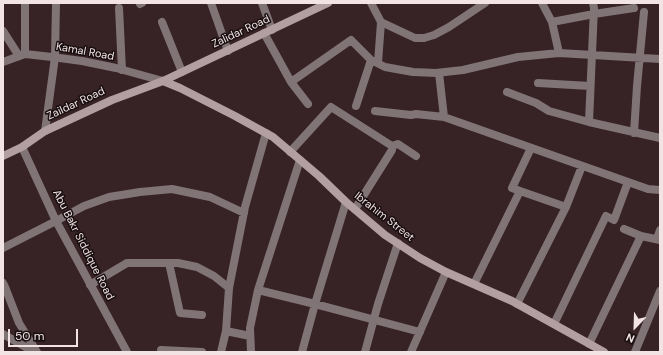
<!DOCTYPE html>
<html>
<head>
<meta charset="utf-8">
<style>
  body { margin:0 }
  #map { position:relative; width:663px; height:355px; overflow:hidden; background:#372225; font-family:"DM Sans",sans-serif }
  canvas { display:block }
  .frame { position:absolute; inset:0; border:4px solid #f2e3e5; pointer-events:none }
  .north { position:absolute; left:615px; top:307px; width:40px; height:40px; -webkit-text-stroke:3px #180e10; paint-order:stroke; rotate:203deg; font-size:11px; font-weight:700; line-height:16px; text-align:center; color:#f2e3e5 }
  .north::after { content:''; display:block; margin:auto; width:14px; height:18px; background:#f2e3e5; clip-path:polygon(50% 0,100% 100%,50% 72%,0 100%) }
  .scale { position:absolute; left:8px; top:329px; width:70px; height:18px; box-sizing:border-box; border:2px solid #f2e3e5; border-top:0; padding-left:5px; font-size:12px; line-height:14px; white-space:nowrap; color:#f2e3e5; -webkit-text-stroke:3px #180e10; paint-order:stroke }
</style>
</head>
<body>
<div id="map">
<canvas width="663" height="355"></canvas>
<div class="frame"></div>
<div class="north">N</div>
<div class="scale">50 m</div>
</div>
<script>
const c = document.querySelector('canvas').getContext('2d');
c.lineJoin = 'round';
const toPath = rows => new Path2D(rows.map(r => 'M' + r).join(''));
function strokePath(path, color, width, dash) { c.strokeStyle = color; c.lineWidth = width; c.lineCap = dash ? 'butt' : 'round'; c.setLineDash(dash || []); c.stroke(path); }
function drawText(font, color, halo, rows, align = 'center') {
  c.font = font + ' "DM Sans",sans-serif'; c.lineWidth = 3; c.setLineDash([]); c.textBaseline = 'middle'; c.strokeStyle = halo; c.fillStyle = color; for (const [text, x, y, turn = 0] of rows) {
    c.save(); c.translate(x, y); c.rotate((+turn || 0) * Math.PI / 180); c.textAlign = isNaN(turn) ? turn : align; if (halo) c.strokeText(text, 0, 0); c.fillText(text, 0, 0); c.restore();
  }
}
strokePath(toPath([
  [211,3,228,51],
  [262,3,272,30],
  [371,3,381,22,378,63],
  [542,3,552,22,559,53],
  [140,4,142,3],
  [119,8,122,70],
  [162,22,182,72],
  [381,22,415,38,424,38,434,35,449,27,485,3],
  [552,22,594,14,634,8],
  [3,31,19,56],
  [264,33,291,82,351,40,371,60,385,67,413,72,436,73,463,70,518,57,559,53,660,59],
  [25,54,25,3],
  [439,73,444,117],
  [291,82,308,104],
  [538,83,590,86],
  [507,92,536,103,549,111,589,122,660,138],
  [356,106,371,60],
  [375,111,411,115,416,114,444,117,648,189,660,190],
  [589,122,594,8,593,3],
  [45,131,55,57,56,3],
  [634,133,637,86,644,12],
  [290,152,331,107,392,146,398,144,416,156],
  [520,191,566,207],
  [355,209,392,150,392,146],
  [624,229,641,236,660,240],
  [657,239,660,230],
  [3,248,56,221,84,206,109,197,140,192,172,189,210,197,244,213],
  [169,263,180,313,202,315],
  [3,283,5,287,19,323,37,352],
  [474,284,520,191,512,188,531,148],
  [90,285,127,263,178,263,197,267,214,276,229,288],
  [258,290,315,304,420,332],
  [517,304,566,207,582,166],
  [554,324,606,216,614,220,628,182],
  [3,334,34,352],
  [250,336,226,331,229,288,245,207,266,133],
  [589,344,641,236],
  [161,350,202,352],
  [221,352,226,331],
  [251,352,250,328,258,290,300,160],
  [302,352,315,304,346,202],
  [365,352,378,304,398,243],
  [411,352,446,272],
  [635,352,660,291]
]), '#807476', 8);
strokePath(toPath([
  [3,62,25,54,52,57,82,61,116,68,163,81],
  [22,147,56,221,127,352]
]), '#807476', 8);
strokePath(toPath([
  [163,81,180,88,235,116,273,137,319,176,346,202,385,235,420,258,446,272,512,301,604,352],
  [3,156,22,147,45,131,112,100,163,81,328,3]
]), '#b29fa1', 8);
drawText('11px', '#f2e3e5', '#180e10', [
  ["Zalidar Road",241,32,-25],
  ["Kamal Road",85,52,10],
  ["Zaildar Road",76,104,-25],
  ["Ibrahim Street",384,217,38],
  ["Abu Bakr Siddique Road",83,245,63]
]);
</script>
</body>
</html>
